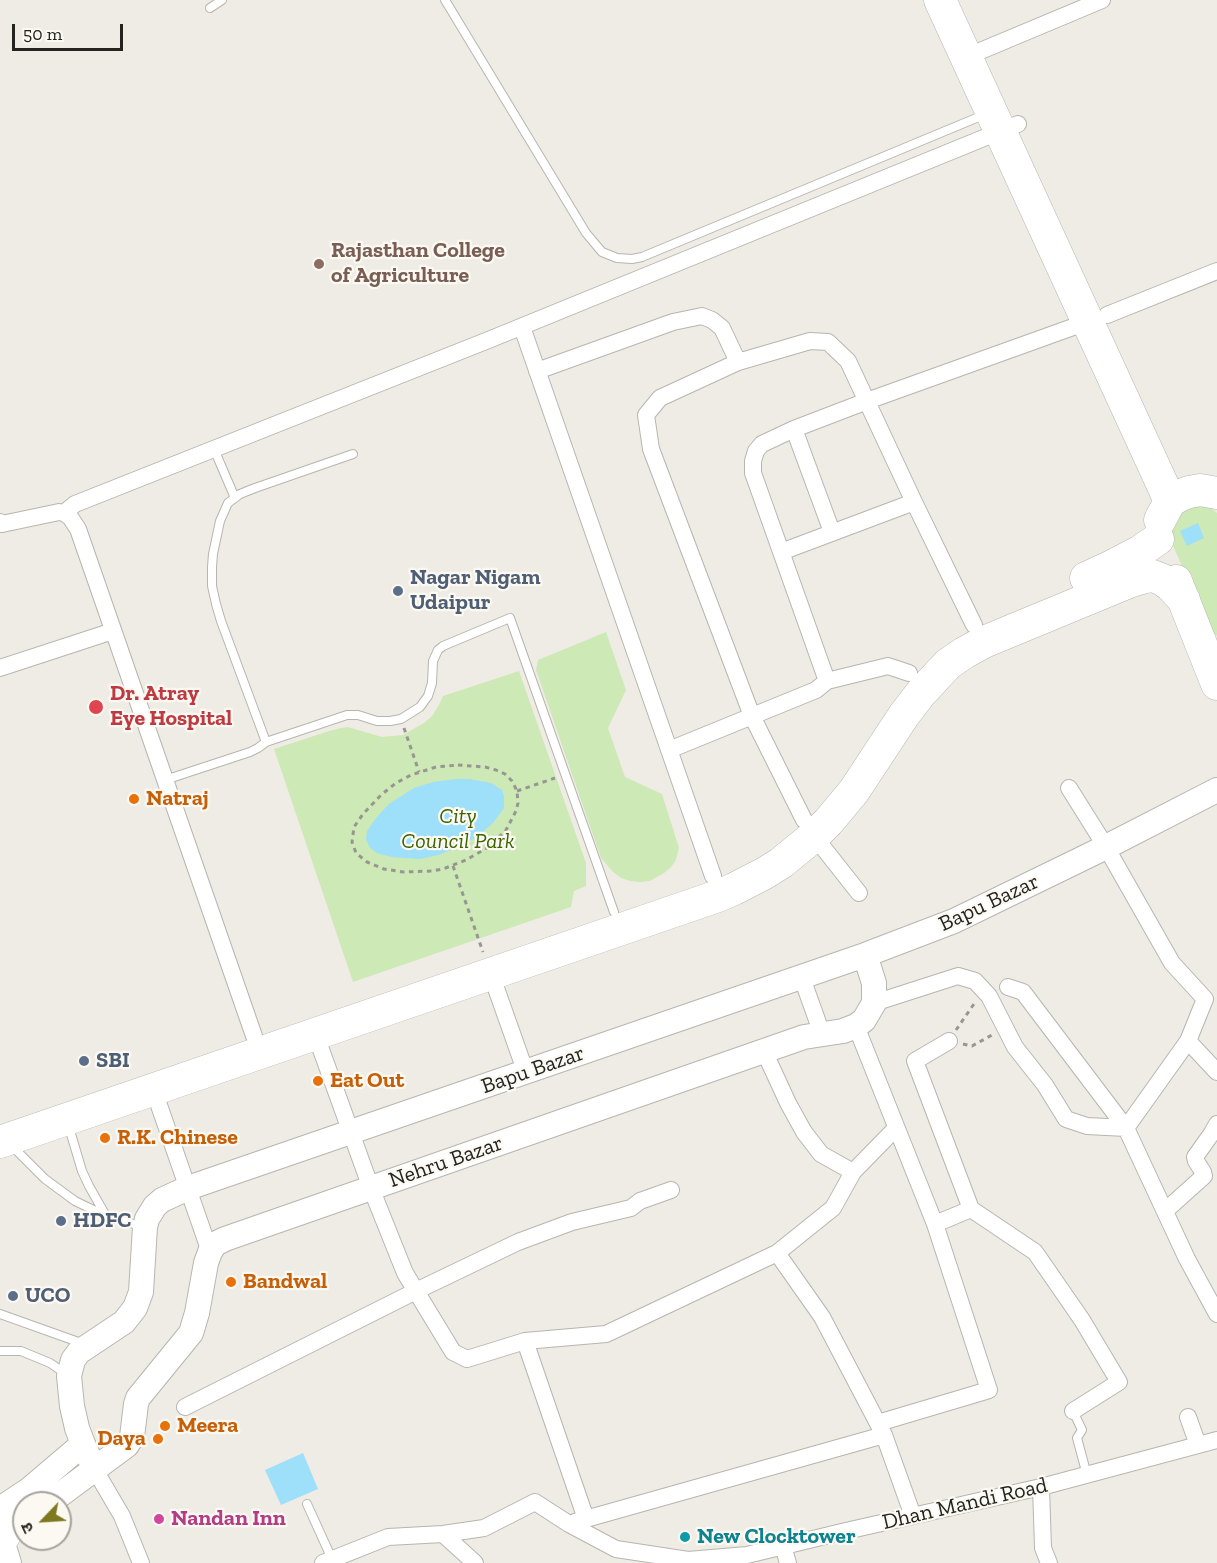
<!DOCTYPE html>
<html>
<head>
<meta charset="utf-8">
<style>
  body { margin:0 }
  #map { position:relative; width:1217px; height:1563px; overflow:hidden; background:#efece6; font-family:"Zilla Slab","Noto Sans Devanagari",serif }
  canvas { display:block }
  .north { position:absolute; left:12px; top:1491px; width:60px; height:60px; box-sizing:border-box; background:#fcf9f3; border:2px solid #a6a39f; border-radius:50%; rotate:245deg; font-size:16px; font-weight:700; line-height:24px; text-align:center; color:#242320 }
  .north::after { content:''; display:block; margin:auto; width:21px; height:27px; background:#7e781e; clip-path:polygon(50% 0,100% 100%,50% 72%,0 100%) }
  .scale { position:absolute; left:12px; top:24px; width:111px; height:27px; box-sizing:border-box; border:3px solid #242320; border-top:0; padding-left:8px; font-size:18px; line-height:21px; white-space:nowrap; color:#242320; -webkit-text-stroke:4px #fcf9f3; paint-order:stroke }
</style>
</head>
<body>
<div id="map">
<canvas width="1217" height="1563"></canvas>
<div class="north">उ</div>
<div class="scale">50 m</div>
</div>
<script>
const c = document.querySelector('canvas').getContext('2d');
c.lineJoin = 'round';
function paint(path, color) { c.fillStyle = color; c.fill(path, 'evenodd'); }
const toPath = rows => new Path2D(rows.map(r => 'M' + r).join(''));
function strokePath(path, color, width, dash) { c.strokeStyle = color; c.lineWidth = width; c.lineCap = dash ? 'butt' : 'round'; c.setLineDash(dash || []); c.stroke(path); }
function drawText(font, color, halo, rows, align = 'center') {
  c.font = font + ' "Zilla Slab",serif'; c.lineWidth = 4.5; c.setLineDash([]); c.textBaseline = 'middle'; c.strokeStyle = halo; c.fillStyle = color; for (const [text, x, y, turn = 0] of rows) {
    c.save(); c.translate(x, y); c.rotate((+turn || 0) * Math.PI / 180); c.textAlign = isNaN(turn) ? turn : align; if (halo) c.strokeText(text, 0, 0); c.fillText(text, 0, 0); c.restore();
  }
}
paint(toPath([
  [1189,504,1211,508,1217,513,1217,636,1210,629,1170,539,1172,516],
  [606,632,626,690,608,728,625,777,662,794,679,848,676,860,671,867,664,873,650,881,640,882,630,881,621,878,613,872,601,858,536,670,538,660],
  [519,671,586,863,586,886,574,891,571,907,353,982,274,749,329,731,341,728,348,727,382,737,403,735,424,723,432,716,439,705,443,696]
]), '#cde9b6');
paint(toPath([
  [1198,523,1204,538,1187,546,1180,531],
  [456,779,469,779,491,783,502,790,504,796,504,808,493,823,478,836,457,848,438,855,420,859,391,857,377,853,370,848,366,839,367,831,376,818,389,804,414,788,433,782],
  [303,1453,318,1489,281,1505,265,1470]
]), '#9edffa');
const lane = toPath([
  [445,0,586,233,602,252,617,258,632,259,642,257,986,114],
  [210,8,222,0],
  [214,449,235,498],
  [266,742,221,621,216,604,212,586,212,567,213,554,220,521,228,503,240,494,255,488,353,454],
  [165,780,250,752,258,748,266,742,347,715,358,715,377,721,390,721,401,719,420,707,428,696,432,683,433,661,438,650,443,646,510,618,614,912],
  [68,1124,82,1171,89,1186,106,1216],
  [12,1146,45,1179,75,1201,106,1216,144,1227],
  [0,1314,84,1344],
  [0,1351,21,1351,50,1363,66,1374],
  [1073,1411,1082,1430,1077,1438,1087,1475],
  [307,1504,332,1559]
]);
const street = toPath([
  [966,57,1102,0],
  [1107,315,1217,271],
  [522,327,713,876],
  [537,371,673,322,702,316,712,320,722,328,738,362],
  [794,429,832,532],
  [64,513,75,504,486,341,1018,124],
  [0,522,2,524,59,512,64,513,70,517,78,529,254,1036],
  [781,552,914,502],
  [0,668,113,631],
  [827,681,753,473,753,461,756,451,762,444,794,429,867,401,1087,322],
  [669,750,816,690,827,681,888,666,909,673],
  [1069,788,1106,847,1172,963,1205,999,1188,1041,1126,1128,1187,1259,1217,1314],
  [804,820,752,716,651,449,646,415,660,398,738,362,810,341,828,342,848,361,914,502,974,625],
  [814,836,859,893],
  [491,974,526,1073],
  [802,978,822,1034],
  [874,1003,958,976,975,981,989,996,1015,1047,1045,1085,1066,1119,1087,1126,1126,1128,1023,992,1008,987],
  [856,1026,935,1224,989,1390,878,1423],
  [315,1033,371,1188,405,1273,453,1352,467,1359,525,1341],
  [949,1041,915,1061,971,1209,1035,1252,1082,1320,1119,1382,1073,1411],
  [1188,1041,1217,1072],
  [764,1051,788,1103,804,1132,821,1154,853,1172],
  [153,1088,210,1252],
  [1165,1211,1204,1176,1203,1172,1196,1161,1195,1157,1212,1133,1217,1124],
  [935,1224,971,1209],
  [777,1253,833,1208,853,1172,896,1128],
  [185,1407,416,1291,518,1242,572,1222,631,1208,640,1201,671,1190],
  [1188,1417,1198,1445],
  [95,1470,122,1516,141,1563],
  [1041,1487,1043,1548,1049,1563],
  [586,1519,525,1341,606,1334,777,1253,822,1317,884,1435],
  [575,1522,884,1435,913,1516],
  [443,1534,475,1563],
  [783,1546,788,1563],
  [323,1563,388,1537,443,1534,484,1528,535,1502,569,1524,616,1549,688,1560,747,1555,846,1531,1041,1487,1217,1440]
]);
const secondary = toPath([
  [95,1470,83,1444,77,1428,72,1406,69,1376,73,1360,79,1352,124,1322,135,1308,141,1292,145,1227,147,1219,155,1206,162,1200,188,1188,865,955,954,921,1106,847,1217,790],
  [49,1503,127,1445,132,1437,136,1404,138,1398,191,1333,197,1313,206,1263,210,1252,215,1244,225,1239,804,1037,843,1031,856,1026,864,1020,874,1003,874,983,865,955],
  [0,1509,30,1489,83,1444],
  [2,1540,9,1563]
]);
const highway = toPath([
  [940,0,1170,501],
  [1160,520,1170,501,1181,495,1189,492,1200,490,1217,493],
  [1086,578,1112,566,1139,552,1158,539],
  [1176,581,1217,684],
  [0,1142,718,896,734,889,765,873,781,863,814,836,829,821,854,791,904,715,921,693,948,664,964,653,984,642,1129,582,1145,577,1153,576,1163,580,1171,586,1184,600],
  [0,1515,5,1523,6,1528,5,1534,0,1542]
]);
strokePath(lane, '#b8b5af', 10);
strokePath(street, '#b8b5af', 18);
strokePath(secondary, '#b8b5af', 26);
strokePath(highway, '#b8b5af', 33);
strokePath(toPath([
  [404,728,419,772],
  [458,765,485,767,496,770,505,774,512,781,517,791,518,803,516,811,506,830,498,838,487,848,466,860,443,869,432,871,404,872,384,869,367,862,356,853,352,842,354,827,363,814,381,795,396,783,411,775,436,767,458,765],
  [517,791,555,778],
  [453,866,483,952],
  [956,1030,976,1001],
  [963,1044,972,1046,992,1035]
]), '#989691', 3, [4.5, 4.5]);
strokePath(lane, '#fff', 8);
strokePath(street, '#fff', 16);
strokePath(secondary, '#fff', 24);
strokePath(highway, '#fff', 32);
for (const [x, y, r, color] of [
  [319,264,6,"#8d6e63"],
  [398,591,6,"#5c6f8a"],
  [96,707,8,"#e0444e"],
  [134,799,6,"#e8710a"],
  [84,1061,6,"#5c6f8a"],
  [318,1081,6,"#e8710a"],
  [105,1138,6,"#e8710a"],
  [61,1221,6,"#5c6f8a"],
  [231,1282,6,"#e8710a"],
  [13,1296,6,"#5c6f8a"],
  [165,1426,6,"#e8710a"],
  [158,1439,6,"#e8710a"],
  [159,1519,6,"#d1479c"],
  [685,1537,6,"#0f9aa8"]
]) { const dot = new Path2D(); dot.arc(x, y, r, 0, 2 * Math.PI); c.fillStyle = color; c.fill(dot); strokePath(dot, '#fcf9f3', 2); }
drawText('bold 22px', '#785e54', '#fcf9f3', [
  ["Rajasthan College",331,251],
  ["of Agriculture",331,276]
], 'left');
drawText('bold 22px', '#4e5e75', '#fcf9f3', [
  ["Nagar Nigam",410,578],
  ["Udaipur",410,603],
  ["SBI",96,1061],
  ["HDFC",73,1221],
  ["UCO",25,1296]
], 'left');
drawText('bold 22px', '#be3a42', '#fcf9f3', [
  ["Dr. Atray",110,694],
  ["Eye Hospital",110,719]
], 'left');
drawText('bold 22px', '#c56008', '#fcf9f3', [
  ["Natraj",146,799],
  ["Eat Out",330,1081],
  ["R.K. Chinese",117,1138],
  ["Bandwal",243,1282],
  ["Meera",177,1426],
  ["Daya",146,1439,"right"]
], 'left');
drawText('italic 22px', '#3c6402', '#fcf9f3', [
  ["City",458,817],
  ["Council Park",458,842]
]);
drawText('22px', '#242320', '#fcf9f3', [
  ["Bapu Bazar",989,903,-25],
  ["Bapu Bazar",533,1070,-19],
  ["Nehru Bazar",446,1162,-19],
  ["Dhan Mandi Road",965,1504,-13]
]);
drawText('bold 22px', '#b23c85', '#fcf9f3', [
  ["Nandan Inn",171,1519]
], 'left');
drawText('bold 22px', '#0d838f', '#fcf9f3', [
  ["New Clocktower",697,1537]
], 'left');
</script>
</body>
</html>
